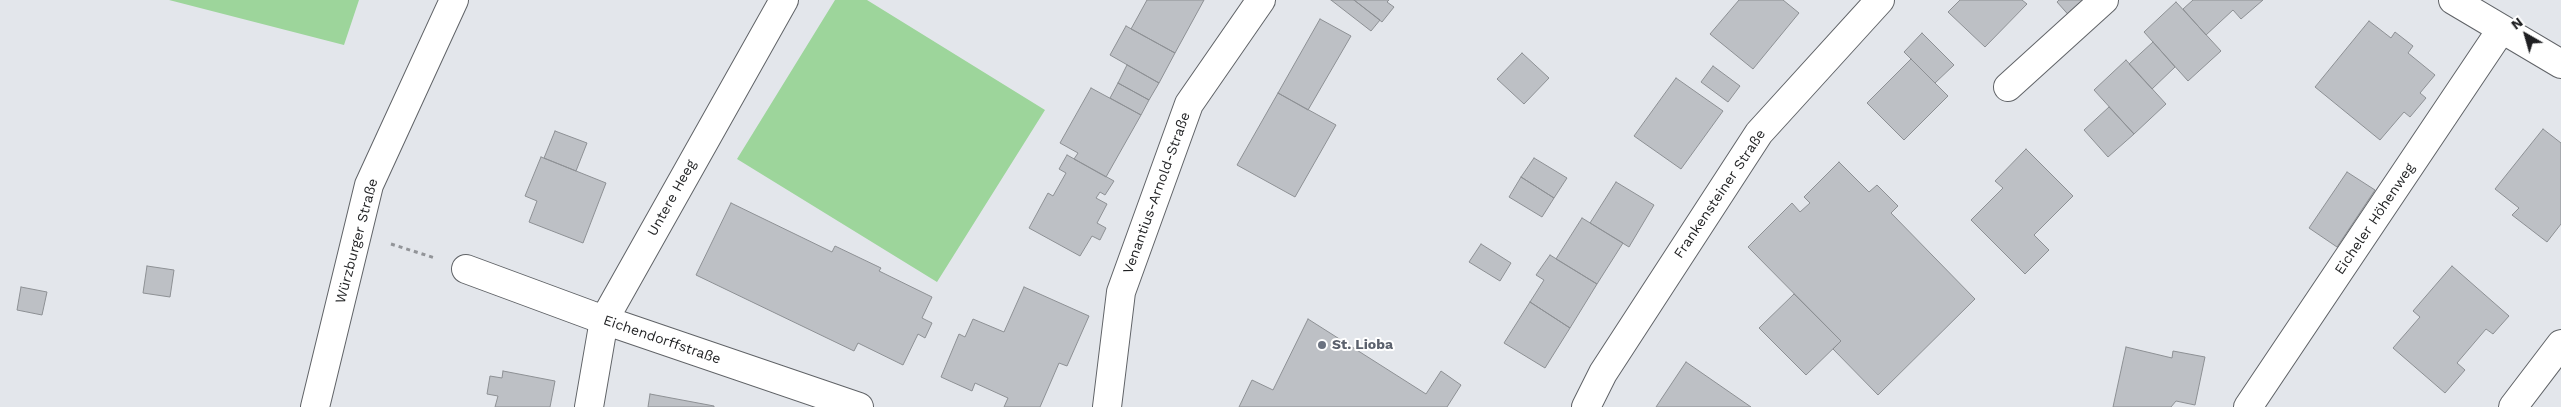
<!DOCTYPE html>
<html>
<head>
<meta charset="utf-8">
<style>
  body { margin:0 }
  #map { position:relative; width:2561px; height:407px; overflow:hidden; background:#e3e6eb; font-family:"Work Sans",sans-serif }
  canvas { display:block }
  .north { position:absolute; left:2501px; top:10px; width:50px; height:50px; -webkit-text-stroke:4px #fff; paint-order:stroke; rotate:322deg; font-size:14px; font-weight:700; line-height:20px; text-align:center; color:#1f2022 }
  .north::after { content:''; display:block; margin:auto; width:18px; height:22px; background:#1f2022; clip-path:polygon(50% 0,100% 100%,50% 72%,0 100%) }
</style>
</head>
<body>
<div id="map">
<canvas width="2561" height="407"></canvas>
<div class="north">N</div>
</div>
<script>
const c = document.querySelector('canvas').getContext('2d');
c.lineJoin = 'round';
function paint(path, color) { c.fillStyle = color; c.fill(path, 'evenodd'); }
const toPath = rows => new Path2D(rows.map(r => 'M' + r).join(''));
function strokePath(path, color, width, dash) { c.strokeStyle = color; c.lineWidth = width; c.lineCap = dash ? 'butt' : 'round'; c.setLineDash(dash || []); c.stroke(path); }
function drawText(font, color, halo, rows, align = 'center') {
  c.font = font + ' "Work Sans",sans-serif'; c.lineWidth = 4; c.setLineDash([]); c.textBaseline = 'middle'; c.strokeStyle = halo; c.fillStyle = color; for (const [text, x, y, turn = 0] of rows) {
    c.save(); c.translate(x, y); c.rotate((+turn || 0) * Math.PI / 180); c.textAlign = isNaN(turn) ? turn : align; if (halo) c.strokeText(text, 0, 0); c.fillText(text, 0, 0); c.restore();
  }
}
paint(toPath([
  [169,0,359,0,344,45],
  [835,0,867,0,1045,110,937,282,737,159]
]), '#9dd59b');
const building = toPath([
  [1147,0,1204,0,1175,53,1131,29,1147,0],
  [1331,0,1354,0,1380,20,1371,31,1331,0],
  [1354,0,1389,0,1387,2,1394,7,1382,22,1354,0],
  [1739,0,1783,0,1799,13,1753,69,1710,34,1739,0],
  [1960,0,2022,0,2027,4,1985,47,1948,12,1960,0],
  [2059,0,2094,0,2073,20,2057,2,2059,0],
  [2193,0,2263,0,2241,19,2233,10,2206,35,2183,9,2193,0],
  [2176,2,2221,51,2188,81,2144,32,2176,2],
  [1320,19,1351,36,1308,110,1278,93,1320,19],
  [2369,21,2391,38,2395,32,2413,46,2408,53,2435,75,2420,93,2426,98,2410,117,2404,112,2380,140,2315,87,2369,21],
  [1126,26,1175,53,1159,83,1110,55,1126,26],
  [1922,33,1954,65,1935,83,1904,52,1922,33],
  [2153,42,2175,67,2152,89,2129,64,2153,42],
  [1522,53,1549,78,1524,104,1497,79,1522,53],
  [1911,59,1948,96,1904,140,1867,103,1911,59],
  [2126,60,2166,104,2134,134,2094,90,2126,60],
  [1127,65,1159,83,1149,100,1118,83,1127,65],
  [1713,66,1740,86,1728,102,1701,82,1713,66],
  [1676,78,1723,111,1681,169,1634,136,1676,78],
  [1118,83,1149,100,1141,115,1110,98,1118,83],
  [1091,88,1141,115,1106,177,1074,159,1078,153,1060,143,1091,88],
  [1278,93,1336,125,1295,197,1237,165,1278,93],
  [2109,107,2134,134,2108,157,2084,130,2109,107],
  [2543,129,2561,143,2561,224,2547,242,2512,215,2519,208,2495,189,2543,129],
  [555,131,587,143,576,171,544,158,555,131],
  [2026,149,2073,196,2034,235,2049,250,2025,274,1971,220,2003,188,1995,181,2026,149],
  [1067,155,1114,181,1105,195,1100,192,1096,198,1107,204,1097,223,1106,228,1100,240,1092,236,1080,256,1029,228,1048,193,1053,196,1066,173,1059,169,1067,155],
  [541,157,606,183,583,243,529,222,537,201,525,196,541,157],
  [1534,158,1567,178,1554,198,1521,177,1534,158],
  [1839,162,1869,192,1877,185,1898,206,1891,213,1975,299,1878,395,1833,349,1841,341,1748,247,1792,203,1800,212,1810,203,1804,197,1839,162],
  [2347,172,2375,190,2337,247,2309,228,2347,172],
  [1521,177,1554,198,1542,217,1509,197,1521,177],
  [1616,182,1654,205,1629,247,1590,223,1616,182],
  [731,203,832,252,835,246,881,268,879,271,932,297,922,318,932,323,925,338,918,334,903,365,858,343,854,351,696,275,731,203],
  [1582,218,1623,243,1597,284,1556,259,1582,218],
  [1481,244,1511,263,1500,281,1469,262,1481,244],
  [1550,255,1597,284,1570,328,1530,302,1544,280,1536,275,1550,255],
  [147,266,174,270,170,297,143,293,147,266],
  [2452,266,2509,316,2493,334,2486,329,2457,363,2465,370,2445,393,2393,348,2420,317,2413,311,2452,266],
  [21,287,47,292,42,315,17,310,21,287],
  [1024,287,1089,316,1067,366,1059,363,1040,407,1004,407,1008,398,975,383,972,391,941,377,959,334,965,337,973,319,1004,332,1024,287],
  [1794,294,1841,341,1806,375,1759,328,1794,294],
  [1530,302,1570,328,1545,368,1504,343,1530,302],
  [1308,319,1426,394,1441,371,1461,385,1447,407,1239,407,1252,380,1273,390,1308,319],
  [2126,347,2172,358,2173,351,2205,357,2195,405,2176,401,2171,407,2113,407,2126,347],
  [1686,362,1751,407,1656,407,1686,362],
  [503,371,555,381,550,407,495,407,498,396,487,394,490,376,502,378,503,371],
  [650,394,714,406,714,407,648,407,650,394]
]);
paint(building, '#bdc0c5');
strokePath(building, '#8d9094', 1);
const minor = toPath([
  [2453,0,2561,64],
  [2008,87,2104,0],
  [466,269,604,320,859,407],
  [589,407,604,320,784,0],
  [1107,407,1121,292,1189,104,1261,0],
  [1586,407,1603,373,1759,133,1880,0],
  [2248,407,2501,30],
  [2513,407,2561,344]
]);
const secondary = toPath([
  [315,407,369,185,454,0]
]);
strokePath(minor, '#606367', 30);
strokePath(secondary, '#606367', 30);
strokePath(toPath([
  [391,244,435,258]
]), '#929498', 3, [4, 4]);
strokePath(minor, '#fff', 28);
strokePath(secondary, '#fff', 28);
for (const [x, y, r, color] of [
  [1322,345,5,"#6b7280"]
]) { const dot = new Path2D(); dot.arc(x, y, r, 0, 2 * Math.PI); c.fillStyle = color; c.fill(dot); strokePath(dot, '#fff', 2); }
drawText('14px', '#1f2022', '#fff', [
  ["Venantius-Arnold-Straße",1157,193,-70],
  ["Frankensteiner Straße",1720,194,-56],
  ["Untere Heeg",672,198,-61],
  ["Eicheler Höhenweg",2375,219,-56],
  ["Würzburger Straße",357,241,-75],
  ["Eichendorffstraße",662,340,19]
]);
drawText('bold 14px', '#5b616d', '#fff', [
  ["St. Lioba",1332,345]
], 'left');
</script>
</body>
</html>
